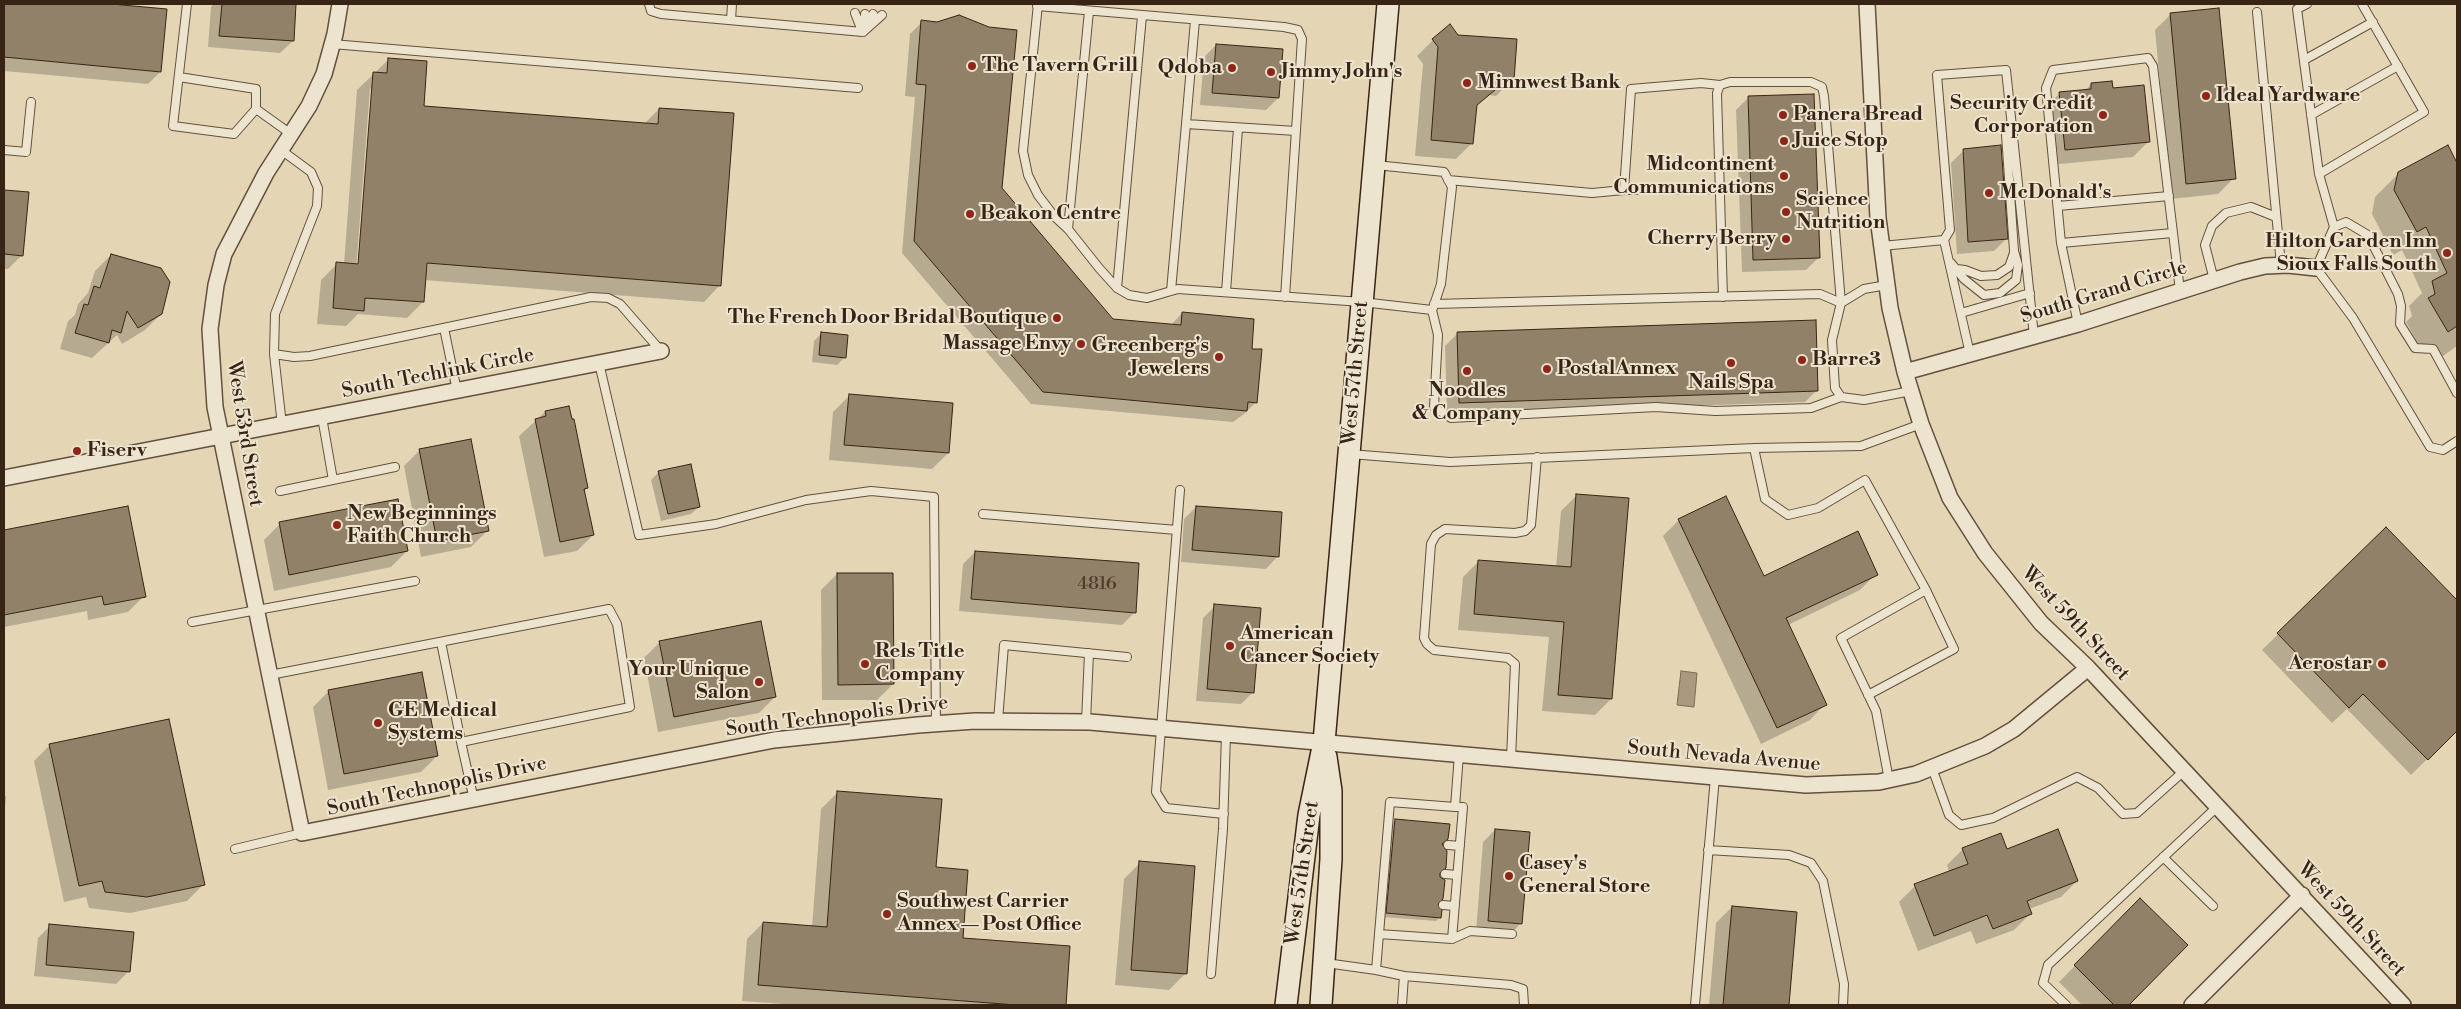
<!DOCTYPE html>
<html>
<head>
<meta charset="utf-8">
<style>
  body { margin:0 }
  #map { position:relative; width:2461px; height:1009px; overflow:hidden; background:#e4d6b5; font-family:"Libre Bodoni",serif }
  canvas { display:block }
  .frame { position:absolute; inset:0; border:5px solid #382415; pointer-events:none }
</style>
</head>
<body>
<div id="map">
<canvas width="2461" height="1009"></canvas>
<div class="frame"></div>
</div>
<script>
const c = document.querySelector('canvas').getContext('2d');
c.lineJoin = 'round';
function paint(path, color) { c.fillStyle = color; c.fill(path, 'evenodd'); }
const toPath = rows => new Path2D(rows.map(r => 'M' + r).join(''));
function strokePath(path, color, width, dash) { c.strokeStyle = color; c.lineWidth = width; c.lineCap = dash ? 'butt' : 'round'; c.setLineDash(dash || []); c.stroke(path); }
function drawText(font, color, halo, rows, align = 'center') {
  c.font = font + ' "Libre Bodoni",serif'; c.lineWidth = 4; c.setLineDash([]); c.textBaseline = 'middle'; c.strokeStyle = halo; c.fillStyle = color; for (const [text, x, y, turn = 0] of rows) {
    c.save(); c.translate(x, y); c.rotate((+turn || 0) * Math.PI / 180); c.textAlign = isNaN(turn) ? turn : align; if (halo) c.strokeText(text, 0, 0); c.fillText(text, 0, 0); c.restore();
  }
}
const water = toPath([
  [1681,671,1697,673,1694,707,1677,705,1681,671]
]);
paint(water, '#aa997f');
strokePath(water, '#7c6a55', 1);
paint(toPath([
  [4,4,96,4,165,10,160,72,148,84,4,71],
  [214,4,295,4,293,41,280,53,208,47,211,7],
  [2171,14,2234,178,2218,194,2171,199,2155,30],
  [922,22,1001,188,1112,320,1171,325,1182,313,1250,350,1256,402,1244,414,1233,422,1031,404,902,253,915,97,905,96,910,34],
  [1457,36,1512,80,1496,96,1490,95,1475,107,1472,143,1456,159,1415,156,1423,64,1417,56,1433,40],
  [1216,45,1278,98,1266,110,1200,105,1204,57],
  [389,59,423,107,644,124,659,109,720,285,704,302,424,280,423,302,407,318,358,314,346,326,317,324,321,280,337,264,344,264,357,90],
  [373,86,359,270,356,270,370,89],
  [2091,84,2112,89,2149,141,2133,157,2049,165,2044,109,2060,93,2085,91],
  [1748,98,1818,258,1806,270,1742,272,1736,110],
  [2447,147,2457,166,2457,346,2439,359,2433,348,2424,354,2406,322,2412,316,2409,306,2422,293,2402,250,2393,255,2372,214,2375,197,2399,173],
  [1963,151,2006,239,1994,251,1957,254,1951,163],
  [4,191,28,193,22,255,8,269,4,269],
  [111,255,161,314,145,330,122,344,117,335,92,358,60,349,68,321,75,315,78,304,88,293,95,271],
  [822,333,845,357,837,365,812,362,814,341],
  [1457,334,1817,390,1805,402,1447,414,1445,346],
  [849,396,948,453,932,469,829,460,833,412],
  [545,412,587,488,584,491,593,535,577,551,544,557,519,436],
  [420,450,487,531,471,547,421,557,404,466],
  [659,472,699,507,691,514,661,521,651,480],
  [1577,495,1611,699,1595,715,1542,711,1549,637,1458,630,1463,577,1479,561,1556,568,1561,511],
  [127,507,144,596,128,612,88,620,87,611,4,627,4,532],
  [1196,507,1278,556,1266,569,1181,562,1184,519],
  [1679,520,1763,578,1876,574,1860,590,1788,625,1825,704,1810,720,1761,744,1663,536],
  [280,524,407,551,391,567,274,591,264,540],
  [2386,528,2457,602,2457,730,2411,775,2347,709,2332,723,2262,650],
  [975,552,1134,613,1122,625,959,611,963,564],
  [837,574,893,684,877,700,822,700,821,590],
  [1215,606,1253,692,1241,704,1196,701,1203,618],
  [660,642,775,697,759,713,658,732,644,658],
  [329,691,437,756,421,772,328,790,313,707],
  [50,745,203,885,187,901,130,913,89,908,86,897,64,902,34,761],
  [837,793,935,869,961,939,1069,947,1064,1005,797,1005,742,1001,747,939,763,923,812,927,821,809],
  [4,796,6,796,4,820],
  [1395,820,1441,844,1436,904,1440,917,1436,921,1383,917,1392,824],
  [1495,830,1521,923,1509,936,1476,932,1483,842],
  [1963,849,2007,850,2077,881,2061,897,2029,909,2030,914,2014,930,1976,944,1971,931,1918,951,1899,902,1915,886,1949,872,1947,865],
  [1140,863,1185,974,1169,990,1115,985,1124,879],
  [2140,900,2186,945,2127,1005,2082,1005,2059,982],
  [1732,907,1796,913,1788,1005,1709,1005,1716,923],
  [50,926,128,972,116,984,34,976,38,938]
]), '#0003');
const building = toPath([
  [4,4,111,4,167,9,161,72,4,57,4,4],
  [222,4,296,4,294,41,219,36,222,4],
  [2219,8,2236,179,2186,184,2170,13,2219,8],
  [959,15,989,27,1017,30,1002,188,1113,319,1181,325,1182,312,1254,319,1252,349,1262,349,1257,403,1248,402,1247,411,1043,392,914,241,926,85,916,84,921,20,937,22,959,15],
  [1450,24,1458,35,1517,39,1514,80,1507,80,1477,105,1473,144,1431,140,1438,47,1432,39,1450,24],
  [1216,44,1283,49,1279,98,1212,93,1216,44],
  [388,58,427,61,424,106,658,124,659,108,734,113,721,286,427,263,424,302,365,298,364,311,333,308,336,262,358,264,373,72,387,73,388,58],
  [2112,81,2113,88,2144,85,2150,142,2065,150,2059,92,2091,89,2091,83,2112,81],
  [1814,94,1820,258,1753,260,1748,96,1814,94],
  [2001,145,2008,239,1968,242,1963,149,2001,145],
  [2448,145,2457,163,2457,326,2448,332,2428,298,2435,294,2432,281,2447,273,2426,227,2417,232,2394,190,2398,172,2448,145],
  [4,190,29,192,23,256,4,254,4,190],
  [111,254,161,268,170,282,162,314,138,328,127,311,121,333,112,330,109,343,75,333,84,304,88,305,94,286,100,288,111,254],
  [1816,320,1818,391,1459,403,1457,332,1816,320],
  [821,332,848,335,846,358,819,355,821,332],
  [849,394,953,403,949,453,844,445,849,394],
  [569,406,572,419,574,419,588,488,584,489,594,535,560,542,535,419,546,416,545,411,569,406],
  [471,439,489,531,437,541,419,449,471,439],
  [691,464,700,507,668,514,658,471,691,464],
  [1576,494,1629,498,1612,699,1558,695,1564,622,1474,614,1478,560,1571,567,1576,494],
  [1726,496,1764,576,1858,531,1878,575,1786,618,1827,705,1777,728,1678,519,1726,496],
  [398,499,408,551,289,575,279,522,398,499],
  [128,506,146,597,104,605,102,596,4,615,4,530,128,506],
  [1196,506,1282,512,1279,557,1192,550,1196,506],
  [2386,527,2457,600,2457,731,2428,760,2363,694,2349,708,2277,633,2386,527],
  [975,551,1139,563,1136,613,971,599,975,551],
  [837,573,893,573,894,684,838,685,837,573],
  [1214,604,1261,608,1254,693,1207,689,1214,604],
  [761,621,776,697,674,717,659,641,761,621],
  [422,672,438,756,344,774,328,690,422,672],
  [169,719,205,885,147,897,105,892,102,881,79,886,49,744,169,719],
  [837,791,942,799,936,867,968,870,963,938,1070,946,1066,1005,1016,1005,758,985,763,922,827,927,837,791],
  [1395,819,1450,824,1448,839,1442,844,1447,851,1446,868,1440,873,1440,877,1445,880,1443,899,1438,904,1442,910,1441,918,1386,913,1395,819],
  [1495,829,1530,832,1522,924,1488,921,1495,829],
  [2058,829,2078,881,2027,901,2032,914,1993,929,1987,915,1934,936,1914,884,1968,864,1962,848,2001,833,2007,849,2058,829],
  [1139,861,1195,866,1187,974,1131,970,1139,861],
  [2140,898,2188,945,2129,1005,2114,1005,2074,965,2140,898],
  [1732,906,1797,912,1789,1005,1723,1005,1732,906],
  [49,924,134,932,130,972,46,965,49,924]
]);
paint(building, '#918168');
strokePath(building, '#382415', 1);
const lane = toPath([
  [649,4,651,11,661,14,863,32,865,14],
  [1038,4,1023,151,1028,175,1038,195,1054,216,1068,229,1099,268,1117,288,1129,295,1147,298,1178,289,1362,302,1432,310,1438,335,1434,407,1451,418,1656,407,1715,411,1811,408,1841,397],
  [2307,4,2297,9,2319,174,2334,227],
  [1037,6,1284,27,1298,30,1302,39,1285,297],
  [2257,12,2281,265],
  [855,13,862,31],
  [731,20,732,4],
  [1195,20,1186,124,1296,131],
  [866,26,873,14],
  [863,32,882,15],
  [332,44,858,88],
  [2304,60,2373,22],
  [179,77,256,89,256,109,234,134,173,126,187,4],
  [256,109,291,134],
  [2311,115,2398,66],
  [4,150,26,152,31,102],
  [281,150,311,172,318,188,317,206,275,314,274,354,294,357,310,356,591,297,608,298,620,304,661,351],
  [1376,165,1444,172,1452,187,1441,284,1433,308],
  [2319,174,2424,112,2362,4],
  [1448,180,1592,193,1624,190,1631,89,1701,83,1720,85],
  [1624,190,1720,189],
  [2058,206,2169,196],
  [1068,229,1089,11],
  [2061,243,2046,88,2053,70,2148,58,2153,66,2173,233],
  [1882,246,1944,240],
  [1951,263,1964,279,1984,295,2000,293,2016,280,2018,265,2014,251,2006,135,2011,125],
  [1957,269,1965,270,1981,276,1997,275,2009,267,2014,253],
  [2214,280,2205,245,2212,226,2226,213,2251,207,2276,217],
  [1887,285,1864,289,1841,303,1832,340,1835,388,1841,397,1864,400,1911,391],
  [1117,288,1142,16],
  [1171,291,1186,124],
  [1226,292,1238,128],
  [1434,304,1820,294,1841,303,1824,96,1822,87,1811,82,1730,82,1720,85,1717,93,1723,297],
  [1961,313,2030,293],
  [2078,324,2061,243,2173,233,2180,291],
  [444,328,457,391],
  [274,354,282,425],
  [1970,354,1944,240,1950,230,1937,75,2006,70,2034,336],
  [599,363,639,535,716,524,806,500,871,491,934,497,936,724],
  [2457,393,2433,349,2415,348,2400,324,2401,306,2398,294,2368,235,2346,222,2334,227,2316,268,2353,318,2430,447,2443,450,2457,441],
  [322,417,333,480],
  [1754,448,1765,499,1788,515,1818,508,1865,480,1926,590,1841,638,1876,711,1889,780],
  [1350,454,1450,462,1754,448,1861,446,1921,424],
  [1180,490,1156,792,1166,808,1224,814],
  [280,491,395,467],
  [983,514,1177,530],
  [192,622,415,581],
  [441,642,461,742],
  [270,675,609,609,617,624,630,707,461,742,474,800],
  [1868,695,1954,649,1926,590],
  [998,721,1004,645,1127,657],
  [1086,722,1089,653],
  [1511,759,1515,664,1508,658,1434,650,1427,644,1424,638,1431,544,1436,535,1445,529,1515,533,1525,531,1531,525,1537,457],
  [1932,768,1949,815,1961,825,1993,818,2077,777,2098,788,2123,814,2137,813,2184,771],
  [1448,845,1460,846],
  [235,849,302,833],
  [1708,850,1789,855,1811,863,1823,881,1844,984,1843,1005],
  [2163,857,2213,906],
  [1445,874,1457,875],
  [1443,905,1455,906],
  [1379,934,1452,939,1463,807,1455,807],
  [1452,939,1470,931,1512,934],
  [1326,963,1376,970,1390,802,1455,807,1459,754],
  [1376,970,1404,976,1402,1005],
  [1211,974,1223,829,1226,734],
  [1404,976,1511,985,1523,989,1524,1005],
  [1695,1005,1715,777],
  [2066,1005,2043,983,2048,965,2217,807]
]);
const street = toPath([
  [340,4,335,34,324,74,309,106,266,173,224,254,216,285,210,329,215,407,302,833,774,740,918,725,975,721,1090,722,1806,785,1879,782,1916,774,1985,746,2014,729,2088,668],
  [1867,4,1878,218,1890,308,1905,372,1921,424,1950,498,1985,553,2041,623,2088,668,2403,1005],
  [1905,372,2078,324,2240,272,2265,266,2288,265,2316,268],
  [4,478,661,351],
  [2192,1005,2302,895]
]);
const secondary = toPath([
  [1286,1005,1309,815,1324,742,1388,4],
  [1321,1005,1331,859,1331,791,1326,757]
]);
strokePath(lane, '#63503d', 10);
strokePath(street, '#63503d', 18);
strokePath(secondary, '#382415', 24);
strokePath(lane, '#ede4cf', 8);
strokePath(street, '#ede4cf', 15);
strokePath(secondary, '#ede4cf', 21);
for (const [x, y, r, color] of [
  [972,66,5,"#8f2418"],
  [1232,68,5,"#8f2418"],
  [1271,72,5,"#8f2418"],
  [1467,83,5,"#8f2418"],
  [2206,96,5,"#8f2418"],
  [1783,115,5,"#8f2418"],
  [2103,115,5,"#8f2418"],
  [1784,141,5,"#8f2418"],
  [1784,176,5,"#8f2418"],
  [1989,193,5,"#8f2418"],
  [1786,212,5,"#8f2418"],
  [970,214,5,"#8f2418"],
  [1786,239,5,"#8f2418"],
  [2447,253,5,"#8f2418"],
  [1057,318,5,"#8f2418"],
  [1081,344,5,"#8f2418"],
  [1219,357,5,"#8f2418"],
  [1802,360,5,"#8f2418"],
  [1731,363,5,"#8f2418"],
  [1547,369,5,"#8f2418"],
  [1467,371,5,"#8f2418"],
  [77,451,5,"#8f2418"],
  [337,525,5,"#8f2418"],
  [1230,646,5,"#8f2418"],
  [865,664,5,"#8f2418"],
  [2382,664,5,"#8f2418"],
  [759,682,5,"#8f2418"],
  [378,723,5,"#8f2418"],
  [1509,876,5,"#8f2418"],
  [887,914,5,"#8f2418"]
]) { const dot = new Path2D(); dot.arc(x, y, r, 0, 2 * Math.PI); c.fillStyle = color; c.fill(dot); strokePath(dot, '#ede4cf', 2); }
drawText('18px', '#4e3b2a', null, [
  ["4816",1097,585]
]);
drawText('bold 20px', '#382415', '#ede4cf', [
  ["The Tavern Grill",982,66],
  ["Qdoba",1222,68,"right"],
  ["Jimmy John's",1281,72],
  ["Minnwest Bank",1477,83],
  ["Ideal Yardware",2216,96],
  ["Security Credit",2093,104,"right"],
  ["Corporation",2093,127,"right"],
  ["Panera Bread",1793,115],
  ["Juice Stop",1794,141],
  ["Midcontinent",1774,165,"right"],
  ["Communications",1774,188,"right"],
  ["McDonald's",1999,193],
  ["Science",1796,200],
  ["Nutrition",1796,223],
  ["Beakon Centre",980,214],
  ["Cherry Berry",1776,239,"right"],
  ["Hilton Garden Inn",2437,242,"right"],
  ["Sioux Falls South",2437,265,"right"],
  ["The French Door Bridal Boutique",1047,318,"right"],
  ["Massage Envy",1071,344,"right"],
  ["Greenberg's",1209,346,"right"],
  ["Jewelers",1209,369,"right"],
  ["Barre3",1812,360],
  ["PostalAnnex",1557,369],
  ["Nails Spa",1731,383,"center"],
  ["Noodles",1467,391,"center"],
  ["& Company",1467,414,"center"],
  ["Fiserv",87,451],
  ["New Beginnings",347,514],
  ["Faith Church",347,537],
  ["American",1240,634],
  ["Cancer Society",1240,657],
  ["Rels Title",875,652],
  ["Company",875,675],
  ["Aerostar",2372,664,"right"],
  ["Your Unique",749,670,"right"],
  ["Salon",749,693,"right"],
  ["GE Medical",388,711],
  ["Systems",388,734],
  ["Casey's",1519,864],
  ["General Store",1519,887],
  ["Southwest Carrier",897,902],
  ["Annex — Post Office",897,925]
], 'left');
drawText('20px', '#382415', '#ede4cf', [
  ["South Grand Circle",2104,293,-17],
  ["West 57th Street",1356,373,-85],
  ["South Techlink Circle",438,374,-11],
  ["West 53rd Street",244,434,81],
  ["West 59th Street",2075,624,47],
  ["South Technopolis Drive",837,717,-7],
  ["South Nevada Avenue",1724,757,5],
  ["South Technopolis Drive",437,787,-12],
  ["West 57th Street",1303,873,-82],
  ["West 59th Street",2351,920,47]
]);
</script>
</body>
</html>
